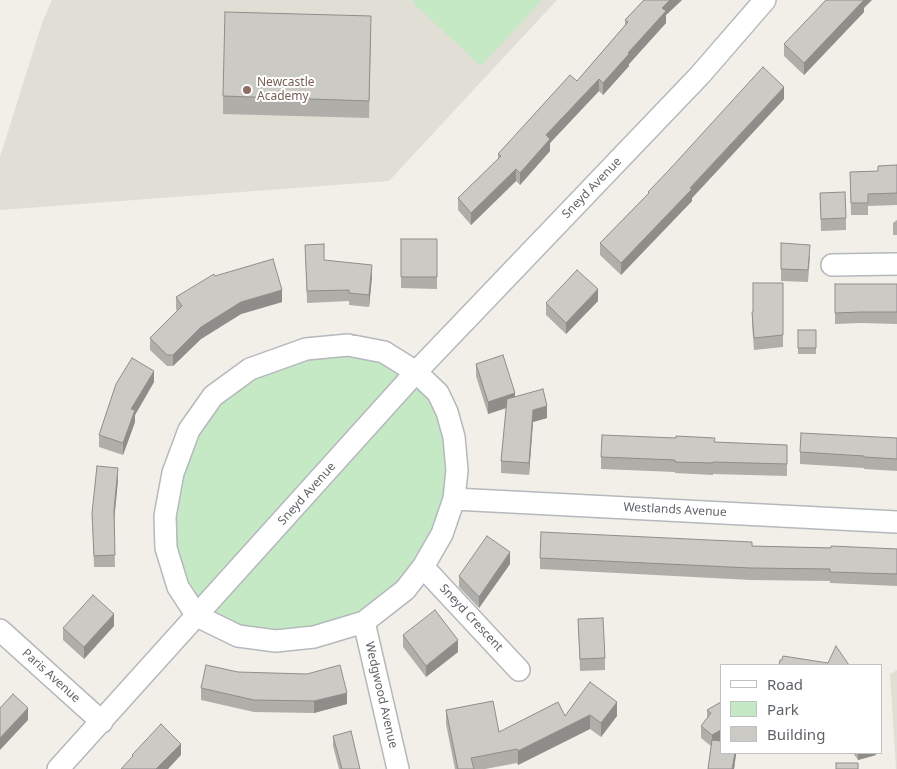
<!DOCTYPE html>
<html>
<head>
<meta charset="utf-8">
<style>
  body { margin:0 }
  #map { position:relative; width:897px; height:769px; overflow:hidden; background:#f1efe8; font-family:"Noto Sans",sans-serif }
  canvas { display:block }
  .legend { position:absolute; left:720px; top:664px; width:162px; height:90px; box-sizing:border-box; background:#fff; border:1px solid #bfc1c3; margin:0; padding:6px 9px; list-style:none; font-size:15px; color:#5f6368 }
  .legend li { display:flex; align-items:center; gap:10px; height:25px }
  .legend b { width:25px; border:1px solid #bfc1c3 }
</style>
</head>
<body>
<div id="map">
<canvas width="897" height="769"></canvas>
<ul class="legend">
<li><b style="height:6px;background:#fff"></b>Road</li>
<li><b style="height:14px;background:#c5e8c5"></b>Park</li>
<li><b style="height:14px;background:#cccac5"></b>Building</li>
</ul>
</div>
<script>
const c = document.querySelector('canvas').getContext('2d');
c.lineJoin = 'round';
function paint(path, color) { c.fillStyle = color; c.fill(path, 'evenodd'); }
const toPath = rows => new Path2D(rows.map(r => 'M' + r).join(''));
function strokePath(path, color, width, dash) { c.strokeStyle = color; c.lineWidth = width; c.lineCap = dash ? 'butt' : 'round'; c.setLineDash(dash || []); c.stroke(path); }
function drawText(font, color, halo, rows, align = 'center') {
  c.font = font + ' "Noto Sans",sans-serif'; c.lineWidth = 4; c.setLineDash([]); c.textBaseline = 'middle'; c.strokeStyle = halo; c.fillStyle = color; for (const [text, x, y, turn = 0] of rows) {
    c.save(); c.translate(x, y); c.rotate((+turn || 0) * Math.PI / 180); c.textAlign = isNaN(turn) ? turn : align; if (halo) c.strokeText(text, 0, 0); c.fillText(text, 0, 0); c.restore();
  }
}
paint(toPath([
  [52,0,557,0,389,181,0,210,0,157,42,23],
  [897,670,897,769,896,769,890,674]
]), '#e1ded6');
paint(toPath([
  [415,0,542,0,481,66,413,3],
  [348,345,416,372,454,437,442,534,364,622,276,641,197,616,165,516,189,430,250,369]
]), '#c5e8c5');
const minor = toPath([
  [832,265,897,264],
  [348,345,384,352,416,372,438,393,447,412,454,437,457,470,454,499,442,534,423,567,405,590,364,622,314,637,276,641,238,636,197,616,178,587,166,548,165,516,173,473,189,430,213,396,250,369,306,349,348,345],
  [454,499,897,522],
  [423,567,519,670],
  [364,622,398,769],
  [0,630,102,722],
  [58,769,416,372,700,75,765,0]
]);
strokePath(minor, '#b5b8bc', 24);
strokePath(minor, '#fff', 21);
paint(toPath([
  [644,0,682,0,666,15,666,23,629,64,629,66,603,95,599,91,550,143,550,151,520,185,516,181,471,225,458,210,458,198,498,159,498,154,577,81,625,25,625,20],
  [864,8,864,12,804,75,784,56,784,44],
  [371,33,369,118,223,114,223,96],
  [784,99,692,198,692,201,621,275,600,255,600,243,648,194,648,192],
  [897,165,897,205,868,206,868,215,851,215,850,172,878,171],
  [820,193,846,218,846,230,821,231],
  [897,220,897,235,893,235,893,223],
  [401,239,437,239,437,289,401,288],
  [305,245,324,260,372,277,369,307,349,305,349,301,307,303],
  [810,256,808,282,781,281,781,269],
  [215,276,282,302,241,314,201,339,173,366,167,366,150,350,150,338,177,311,176,309,176,297],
  [783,283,783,347,754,350,752,324,752,312,753,312],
  [835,284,897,284,897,324,861,323,835,324],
  [598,301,566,334,546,315,546,303],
  [798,330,816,330,816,354,798,354],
  [476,364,515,397,547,418,533,422,529,475,501,473,501,461,506,408,488,414,476,376],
  [154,382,135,415,135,422,123,455,99,447,99,435],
  [897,438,897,471,864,469,864,468,800,464,800,452],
  [715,442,787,445,787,476,713,474,713,475,675,473,675,472,601,469,601,457],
  [118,480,114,519,115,567,94,567,92,513],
  [752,546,897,549,897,586,830,583,830,581,751,580,540,569,540,558],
  [510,564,479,608,459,587,459,576],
  [578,619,605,658,605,670,580,671],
  [114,626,84,659,63,640,63,628],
  [403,635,458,652,426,677,403,647],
  [590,682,617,716,601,737,590,729,518,765,517,763,485,769,455,769,446,724,446,710,499,732,565,716],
  [201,688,347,704,314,713,254,712,201,700],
  [721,702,721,753,736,753,734,769,708,769,711,746,701,738,701,726,707,718,707,710],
  [333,736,360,769,339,769,333,746],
  [853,753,876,753,876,755,858,760]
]), '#afaea9');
paint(toPath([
  [670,0,682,0,666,15,666,23,629,64,629,66,603,95,603,83,628,53,662,8],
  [862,0,872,0,864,8,864,12,804,75,804,63],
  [599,79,599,91,550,143,550,151,520,185,520,173,546,135],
  [784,87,784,99,692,198,692,201,621,275,621,263],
  [516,169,516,181,471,225,471,213],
  [372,265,372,277,369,307,369,295],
  [598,289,598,301,566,334,566,323],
  [282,290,282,302,241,314,201,339,173,366,173,355,201,327,241,302],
  [154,371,154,382,135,415,135,422,123,455,123,443,131,409],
  [515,393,515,405,488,414,488,402],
  [547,406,547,418,533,422,529,475,529,463,533,410],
  [118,468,118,480,114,522,114,510],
  [510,552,510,564,479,608,479,597],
  [114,614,114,626,84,659,84,647],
  [458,640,458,652,426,677,426,666],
  [347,693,347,704,314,713,314,701],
  [617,702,617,716,601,737,601,723],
  [28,708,28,720,0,750,0,738],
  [590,715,590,729,518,765,518,751],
  [721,730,721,741,712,747,712,735],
  [181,744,181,755,168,769,156,769],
  [735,753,736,753,736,755,734,769,732,769],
  [858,753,876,753,876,755,858,760]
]), '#8f8d8a');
const building = toPath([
  [644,0,670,0,662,8,666,11,628,53,629,54,603,83,599,79,546,135,550,139,520,173,516,169,471,213,458,198,501,156,498,154,570,75,577,81,628,22,625,20,644,0],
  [826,0,864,0,804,63,784,44,826,0],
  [225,12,371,16,369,101,223,96,225,12],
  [763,67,784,87,690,188,692,189,621,263,600,243,649,193,648,192,670,169,763,67],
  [897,165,897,193,868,194,868,203,851,203,850,172,878,171,878,166,897,165],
  [845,192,846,218,821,219,820,193,845,192],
  [401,239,437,239,437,277,401,277,401,239],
  [781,243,810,245,808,270,781,269,781,243],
  [324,244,324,260,372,265,369,295,349,293,349,290,307,291,305,245,324,244],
  [273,259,282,290,241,302,201,327,173,355,167,355,150,338,182,306,176,297,214,274,215,276,273,259],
  [577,270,598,289,566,323,546,303,577,270],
  [753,283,783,283,783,335,754,338,752,312,753,312,753,283],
  [835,284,897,284,897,312,861,312,835,313,835,284],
  [798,330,816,330,816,348,798,348,798,330],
  [503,355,515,393,488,402,476,364,503,355],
  [132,358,154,371,131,409,135,410,123,443,99,435,116,384,132,358],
  [543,389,547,406,533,410,529,463,501,461,507,399,543,389],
  [801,433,897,438,897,459,864,457,864,456,800,452,801,433],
  [602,435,676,438,676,436,715,438,714,442,787,445,787,464,713,462,713,463,675,462,675,460,601,457,602,435],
  [97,466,118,468,114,510,115,555,94,556,92,513,97,466],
  [541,532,752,542,752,546,831,548,831,546,897,549,897,574,830,572,830,569,751,568,540,558,541,532],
  [487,536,510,552,479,597,459,576,487,536],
  [93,595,114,614,84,647,63,628,93,595],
  [435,610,458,640,426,666,403,635,435,610],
  [603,618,605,658,580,659,578,619,603,618],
  [836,646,849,665,779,665,780,660,782,660,783,656,828,663,836,646],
  [206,665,238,672,307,674,340,665,347,693,314,701,254,700,201,688,206,665],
  [590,682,617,702,601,723,590,715,518,751,517,749,471,758,474,769,458,769,446,710,493,701,499,732,558,702,565,716,590,682],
  [13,694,28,708,0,738,0,708,13,694],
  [721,702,721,730,712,735,701,726,711,713,707,710,721,702],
  [161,724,181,744,156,769,121,769,133,756,132,755,161,724],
  [351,731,360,769,342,769,333,736,351,731],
  [712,740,721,741,721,753,735,753,732,769,708,769,712,740],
  [836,763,858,763,858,769,836,769,836,763]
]);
paint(building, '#cccac5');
strokePath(building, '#8f8d8a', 1);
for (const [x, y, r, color] of [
  [247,90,5,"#8d6e63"]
]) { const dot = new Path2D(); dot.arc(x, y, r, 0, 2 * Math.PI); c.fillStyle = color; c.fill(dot); strokePath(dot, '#fff', 2); }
drawText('12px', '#785e54', '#fff', [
  ["Newcastle",257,83],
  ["Academy",257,97]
], 'left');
drawText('12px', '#5f6368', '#fff', [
  ["Sneyd Avenue",592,188,-46],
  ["Sneyd Avenue",307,494,-48],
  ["Westlands Avenue",675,510,3],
  ["Sneyd Crescent",471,618,47],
  ["Paris Avenue",51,676,42],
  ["Wedgwood Avenue",381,695,77]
]);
</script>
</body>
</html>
